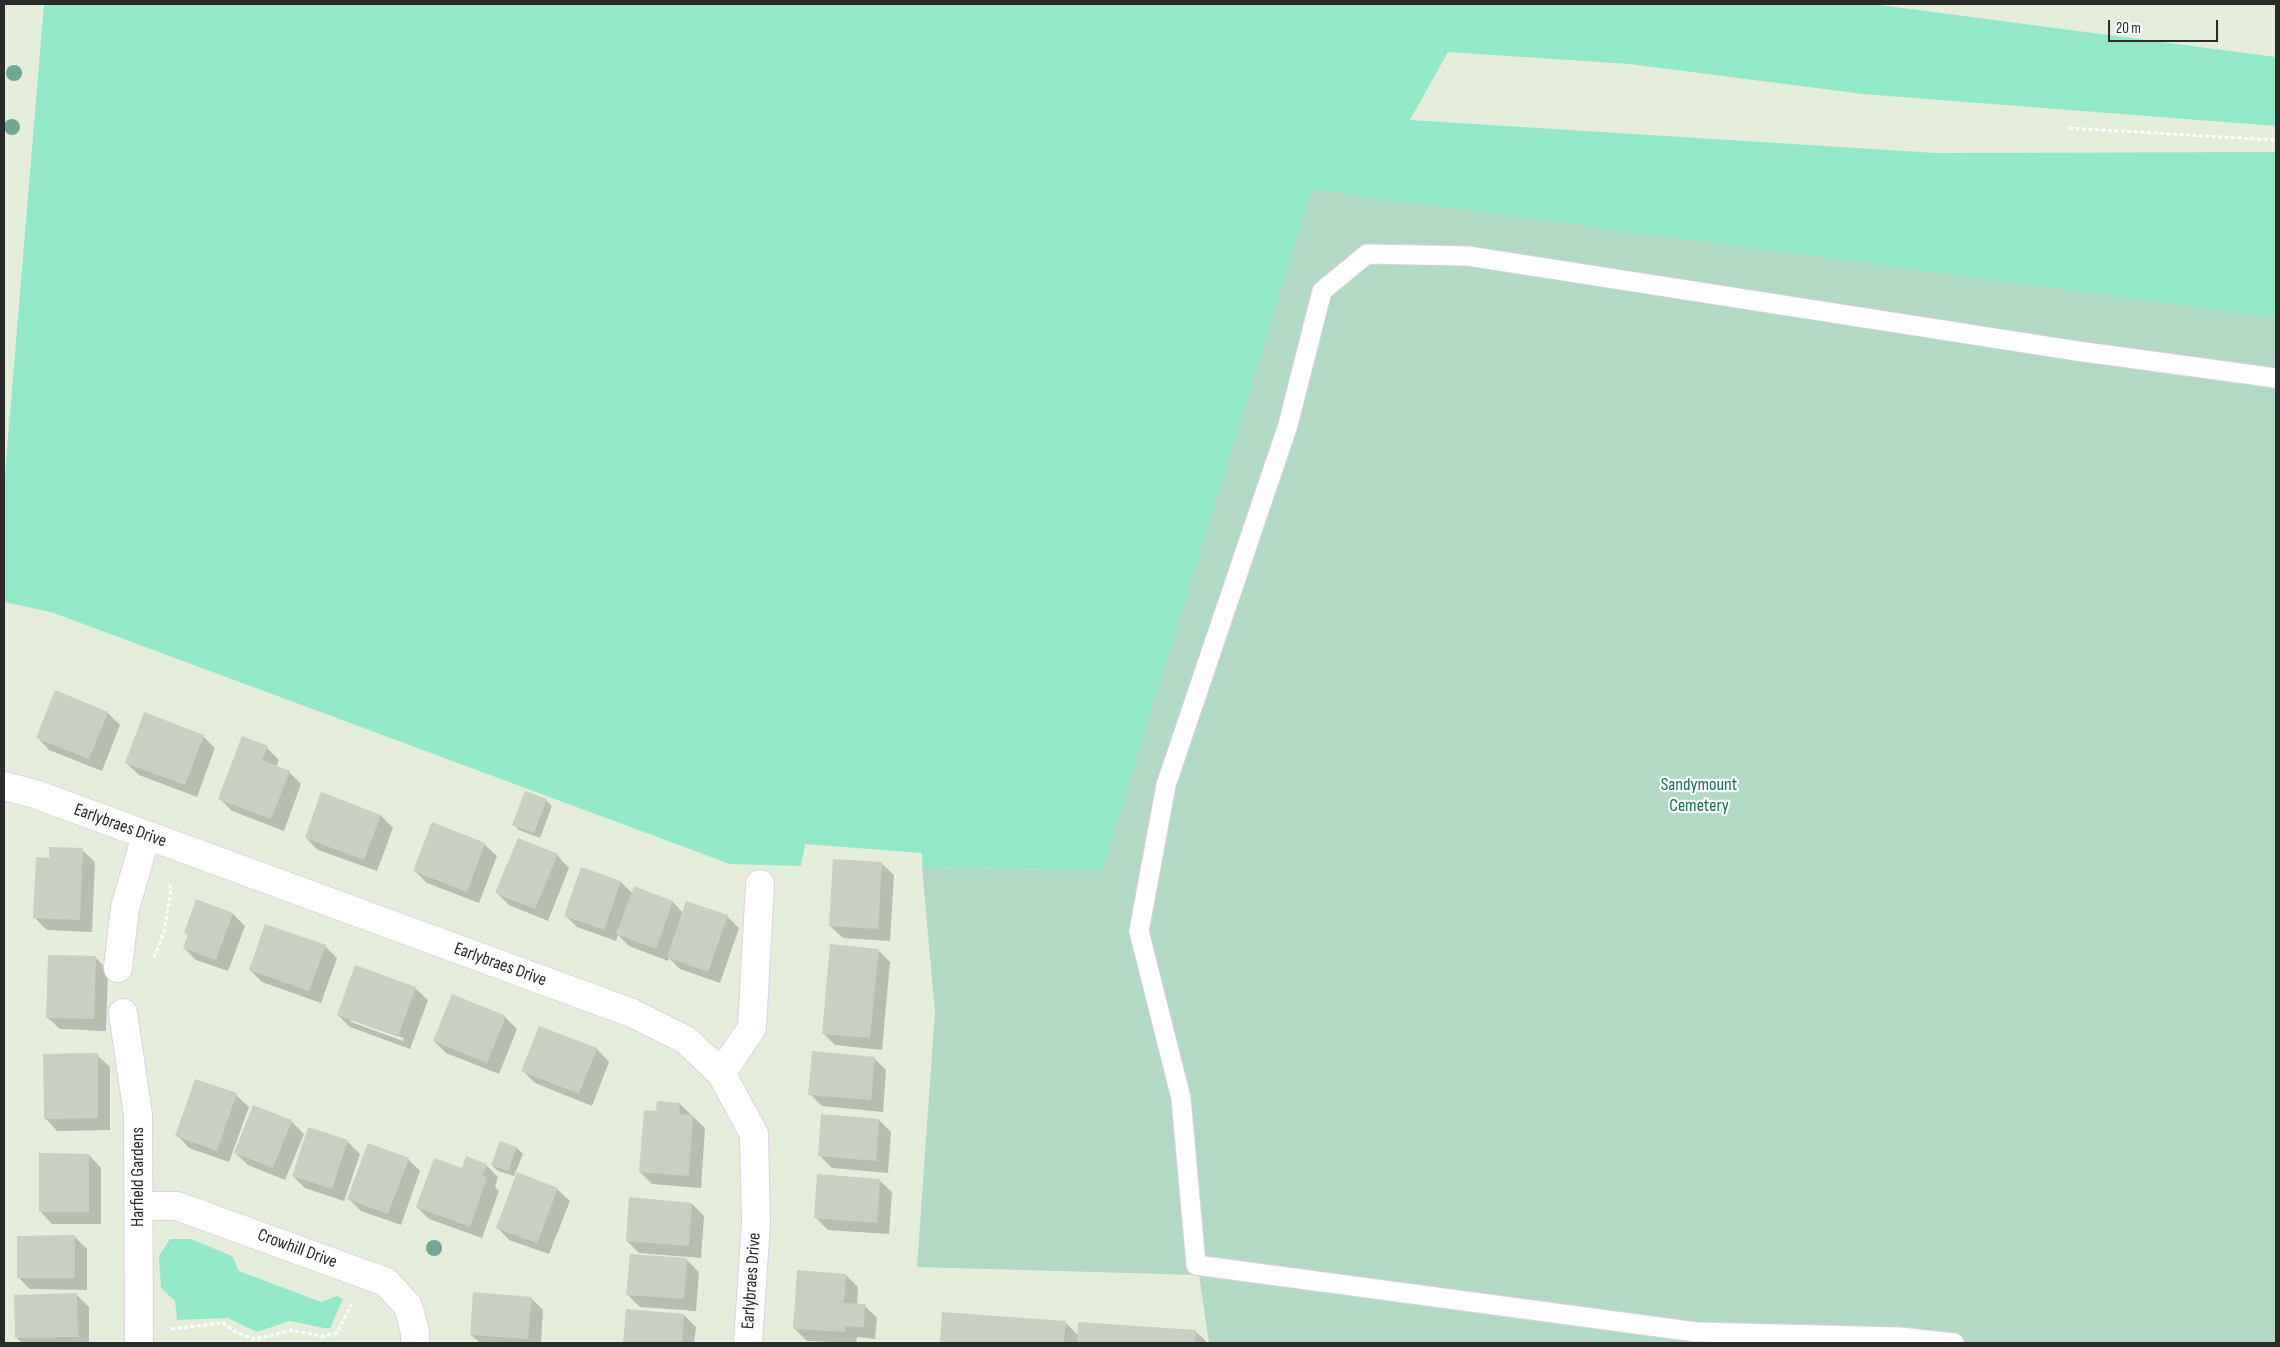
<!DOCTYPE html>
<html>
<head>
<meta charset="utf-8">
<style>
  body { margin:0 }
  #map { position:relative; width:2280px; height:1347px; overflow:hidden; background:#e4eedb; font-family:"Sofia Sans Condensed",sans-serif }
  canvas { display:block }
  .frame { position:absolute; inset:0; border:5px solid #2b2b2b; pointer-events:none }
  .scale { position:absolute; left:2108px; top:20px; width:110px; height:22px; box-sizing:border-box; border:2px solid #2b2b2b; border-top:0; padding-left:6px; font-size:15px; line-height:18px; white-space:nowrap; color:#2b2b2b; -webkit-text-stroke:4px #fff; paint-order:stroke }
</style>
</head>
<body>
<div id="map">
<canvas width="2280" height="1347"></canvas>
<div class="frame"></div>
<div class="scale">20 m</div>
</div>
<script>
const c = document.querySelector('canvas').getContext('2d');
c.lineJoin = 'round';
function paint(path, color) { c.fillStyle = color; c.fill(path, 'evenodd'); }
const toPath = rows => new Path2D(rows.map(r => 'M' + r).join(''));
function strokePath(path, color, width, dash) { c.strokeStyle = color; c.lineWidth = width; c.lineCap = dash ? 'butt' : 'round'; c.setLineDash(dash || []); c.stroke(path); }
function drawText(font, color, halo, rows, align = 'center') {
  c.font = font + ' "Sofia Sans Condensed",sans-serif'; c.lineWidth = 4.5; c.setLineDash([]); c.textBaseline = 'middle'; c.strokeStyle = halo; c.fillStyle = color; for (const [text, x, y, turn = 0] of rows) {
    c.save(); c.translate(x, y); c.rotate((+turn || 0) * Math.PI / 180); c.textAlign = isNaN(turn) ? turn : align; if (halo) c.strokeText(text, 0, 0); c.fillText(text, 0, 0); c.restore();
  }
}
paint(toPath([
  [44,4,1872,4,2276,57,2276,126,1863,94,1629,64,1448,52,1410,120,1936,153,2276,152,2276,318,1312,190,1102,871,922,867,922,853,805,844,801,866,730,864,51,612,4,602,4,486],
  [170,1239,191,1239,232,1256,239,1271,321,1302,337,1296,343,1299,330,1328,324,1328,290,1321,257,1332,228,1318,177,1320,175,1301,161,1288,159,1256]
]), '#93e9c7');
paint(toPath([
  [1312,190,2276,318,2276,1343,1209,1343,1199,1275,917,1267,935,1012,922,867,1102,871]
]), '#b1d9c3');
paint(toPath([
  [55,692,108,713,120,725,102,771,49,750,37,737],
  [203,736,215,748,197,797,139,775,126,763],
  [267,748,279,760,276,767,289,772,301,784,284,831,232,811,219,798],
  [546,800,552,806,540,838,519,830,513,824],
  [381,816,393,828,377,871,318,850,306,838],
  [484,844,497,856,479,903,427,883,415,871],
  [82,850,95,862,92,932,47,930,34,917,50,859],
  [557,855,569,868,548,921,509,905,497,893],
  [881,863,894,875,890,941,843,938,830,926],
  [621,882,633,894,635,888,673,902,683,913,727,916,739,928,720,983,680,969,669,958,668,961,629,946,618,935,616,941,577,927,565,915],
  [197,901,233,914,245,926,228,971,196,960,184,948,189,936,185,932],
  [325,946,337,958,321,1003,262,982,250,970],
  [878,950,890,962,882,1050,835,1045,823,1033],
  [95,957,108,970,106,1031,60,1029,47,1017],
  [415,988,428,1000,410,1049,350,1027,338,1015],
  [351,1019,404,1038,403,1041,351,1022],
  [505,1017,517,1029,499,1074,446,1053,434,1041],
  [540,1027,597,1049,609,1062,592,1106,535,1083,523,1071],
  [97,1055,110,1067,110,1130,57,1131,45,1118],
  [874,1058,886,1070,883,1112,822,1106,810,1094],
  [236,1095,249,1107,229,1162,189,1148,177,1135],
  [680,1104,705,1128,701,1188,652,1184,640,1172,657,1112],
  [879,1120,891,1132,888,1173,832,1168,820,1156],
  [291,1121,304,1134,285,1180,248,1165,235,1153],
  [347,1141,360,1154,344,1201,305,1188,293,1176],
  [500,1142,517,1148,523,1154,514,1176,498,1171,492,1165],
  [89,1155,101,1168,101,1224,52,1224,40,1211],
  [408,1159,420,1171,401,1225,361,1211,349,1199],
  [486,1165,498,1177,495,1187,499,1191,482,1238,429,1219,417,1207,463,1170],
  [879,1180,892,1192,889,1234,828,1230,816,1218],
  [557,1189,570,1201,549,1254,509,1240,497,1227],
  [692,1204,704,1216,701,1258,639,1253,627,1241],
  [75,1237,87,1249,87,1290,30,1289,18,1277],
  [687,1260,699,1272,696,1311,640,1307,628,1295],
  [846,1275,858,1287,857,1305,864,1305,877,1318,875,1339,857,1337,856,1343,807,1341,794,1328],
  [76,1294,89,1307,89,1343,22,1343,16,1337],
  [531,1298,543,1310,541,1343,480,1343,471,1335],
  [627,1310,684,1315,696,1327,694,1343,624,1343],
  [944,1314,1065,1322,1078,1335,1195,1331,1208,1343,942,1343]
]), '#0003');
paint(toPath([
  [55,690,108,712,89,759,36,738],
  [144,712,204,735,185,785,125,763],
  [242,736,268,746,262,760,290,771,271,819,218,799],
  [525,791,547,799,534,833,512,825],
  [321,792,381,815,364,860,305,838],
  [432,822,485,843,467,892,413,871],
  [518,838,558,854,535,909,495,893],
  [49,847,83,848,80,920,33,918,36,857,49,858],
  [833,859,882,862,878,929,829,926],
  [581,867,621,881,604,930,564,916],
  [634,886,673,901,656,949,616,934],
  [196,899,233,913,216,960,183,948,188,934,184,933],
  [686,901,728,915,708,972,667,957],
  [265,924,326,945,309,991,249,970],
  [830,944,879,949,870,1038,822,1034],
  [48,955,96,956,94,1019,46,1018],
  [355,965,416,987,398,1037,337,1015],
  [452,994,506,1016,487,1063,433,1041],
  [539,1026,597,1048,579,1094,521,1071],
  [812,1051,875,1057,871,1100,808,1095],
  [98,1053,98,1118,44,1119,43,1054],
  [195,1079,237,1093,217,1151,175,1136],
  [657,1101,680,1103,679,1114,693,1115,689,1176,639,1172,644,1110,656,1111],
  [253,1105,292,1120,273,1168,234,1153],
  [821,1114,879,1119,876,1161,818,1156],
  [308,1127,348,1140,332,1189,292,1176],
  [500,1141,517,1147,508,1171,491,1165],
  [368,1143,409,1158,388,1214,347,1199],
  [39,1153,89,1154,89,1212,39,1212],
  [466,1156,487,1164,482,1176,487,1177,470,1227,416,1207,434,1158,462,1168],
  [517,1172,558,1188,537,1243,496,1228],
  [817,1174,880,1179,877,1223,814,1218],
  [629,1197,692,1203,689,1246,626,1241],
  [75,1235,75,1278,17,1278,17,1236],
  [630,1254,687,1258,684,1299,626,1295],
  [797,1270,846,1274,844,1303,865,1304,864,1327,845,1326,845,1332,793,1329],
  [473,1292,532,1297,528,1339,470,1335],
  [77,1293,78,1337,15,1338,14,1295],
  [626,1309,684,1314,682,1343,623,1343],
  [942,1312,1066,1321,1064,1343,940,1343],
  [1078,1322,1196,1330,1195,1343,1077,1343]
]), '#c7d0c1');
const lane = toPath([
  [1954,1343,1899,1337,1696,1332,1196,1265,1181,1098,1139,931,1166,785,1288,425,1322,291,1367,254,1468,256,2077,351,2276,378]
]);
const street = toPath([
  [4,786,35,794,632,1013,686,1040,721,1073,754,1134,756,1223,748,1343],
  [118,968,125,908,146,836],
  [123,1013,138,1115,139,1343],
  [721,1073,752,1028,760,884],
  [138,1206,177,1206,386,1282,408,1306,415,1332,415,1343]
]);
strokePath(lane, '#e0d0e5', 21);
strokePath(street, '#e0d0e5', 30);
strokePath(toPath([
  [2069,128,2276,140],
  [154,957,164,932,171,888,167,882],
  [171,1329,223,1323,234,1331,253,1339,274,1335,290,1330,323,1336,337,1333,352,1303]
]), '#fff', 3, [4, 2.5]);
strokePath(lane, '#fff', 19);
strokePath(street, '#fff', 28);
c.fillStyle = '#71a892';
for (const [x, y] of [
  [14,73],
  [12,127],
  [434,1248]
]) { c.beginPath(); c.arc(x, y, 8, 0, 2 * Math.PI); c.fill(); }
drawText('18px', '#136f57', '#fff', [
  ["Sandymount",1699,785],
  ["Cemetery",1699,806]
]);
drawText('18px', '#2b2b2b', '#fff', [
  ["Earlybraes Drive",120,826,20],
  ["Earlybraes Drive",500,965,20],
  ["Harfield Gardens",138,1177,-90],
  ["Crowhill Drive",297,1249,20],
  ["Earlybraes Drive",752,1281,-86]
]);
</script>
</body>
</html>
